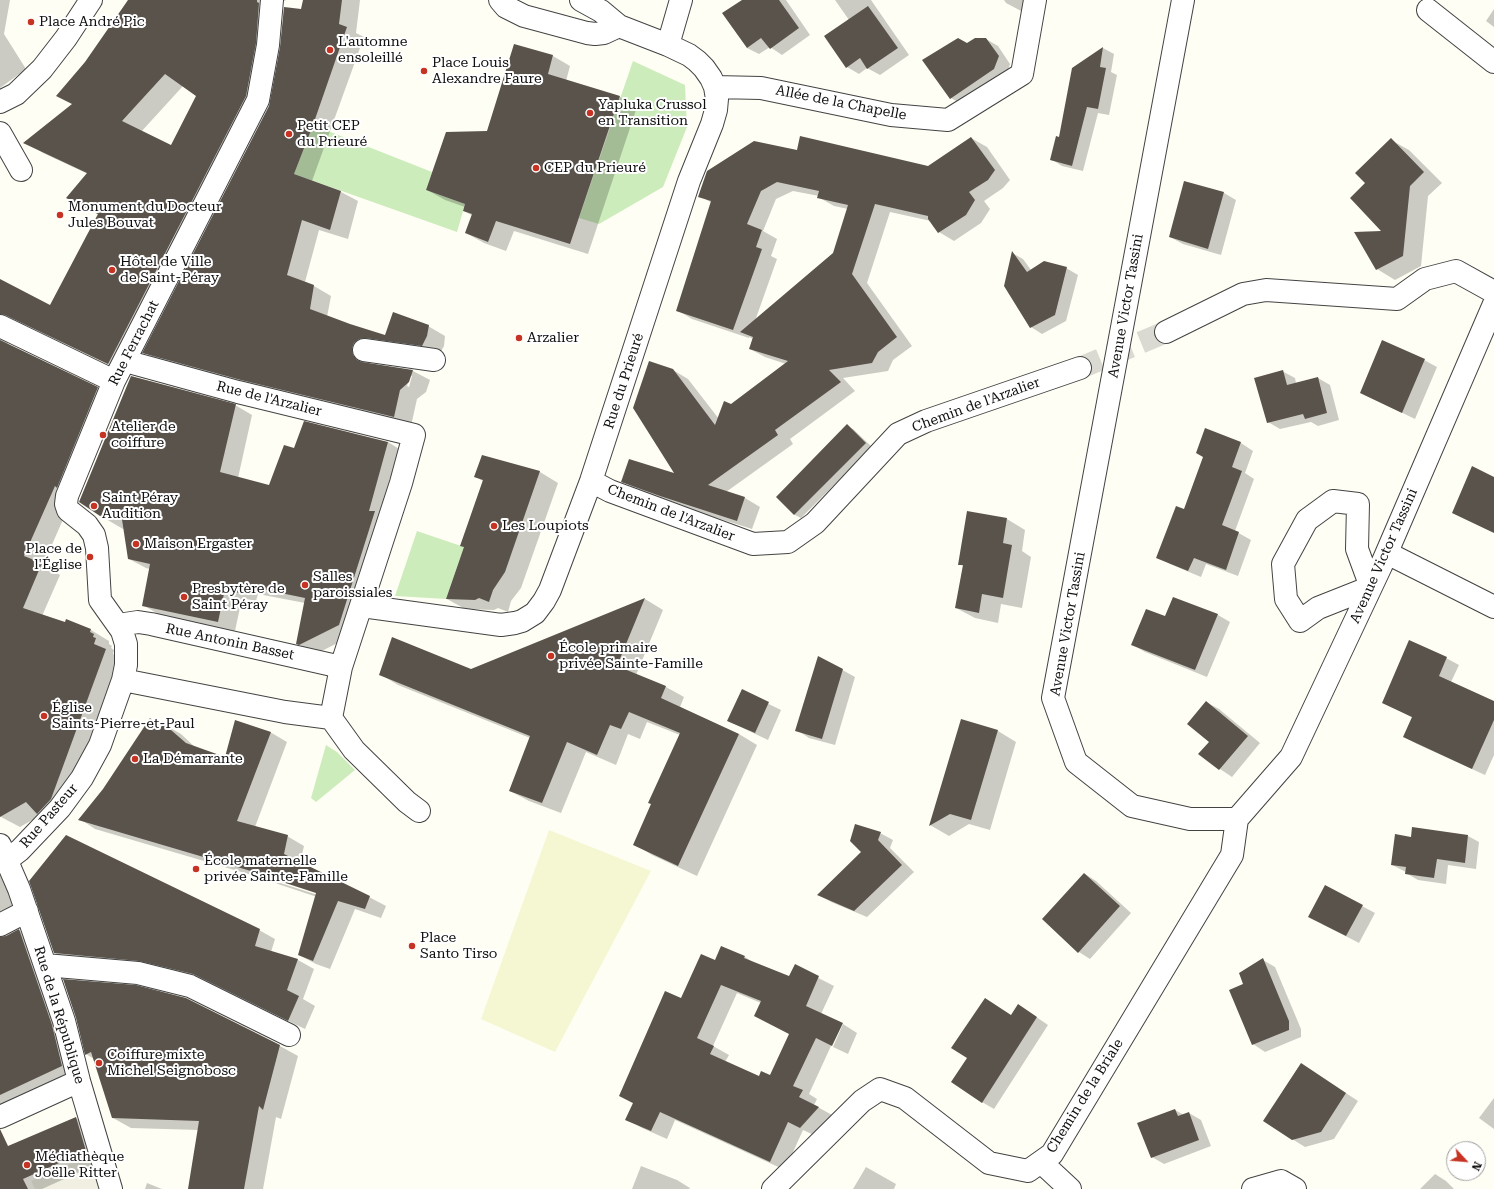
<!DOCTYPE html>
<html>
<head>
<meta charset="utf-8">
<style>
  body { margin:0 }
  #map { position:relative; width:1494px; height:1189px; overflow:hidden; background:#fffef4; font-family:"Roboto Serif",serif }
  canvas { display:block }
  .north { position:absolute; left:1446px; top:1141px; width:40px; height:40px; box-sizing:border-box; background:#fff; border:1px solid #9f9f9f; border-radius:50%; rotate:116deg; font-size:11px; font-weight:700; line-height:16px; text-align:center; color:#101010 }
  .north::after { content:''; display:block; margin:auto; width:14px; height:18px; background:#c63323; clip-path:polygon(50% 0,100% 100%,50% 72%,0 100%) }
</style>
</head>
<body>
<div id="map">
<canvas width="1494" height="1189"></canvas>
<div class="north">N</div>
</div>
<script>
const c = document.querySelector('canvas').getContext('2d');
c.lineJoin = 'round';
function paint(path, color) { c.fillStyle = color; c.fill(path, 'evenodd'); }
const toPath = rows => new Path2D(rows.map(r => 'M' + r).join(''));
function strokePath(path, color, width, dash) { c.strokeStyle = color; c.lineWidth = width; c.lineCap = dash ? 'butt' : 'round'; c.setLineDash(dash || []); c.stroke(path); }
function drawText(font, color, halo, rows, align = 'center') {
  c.font = font + ' "Roboto Serif",serif'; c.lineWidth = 4; c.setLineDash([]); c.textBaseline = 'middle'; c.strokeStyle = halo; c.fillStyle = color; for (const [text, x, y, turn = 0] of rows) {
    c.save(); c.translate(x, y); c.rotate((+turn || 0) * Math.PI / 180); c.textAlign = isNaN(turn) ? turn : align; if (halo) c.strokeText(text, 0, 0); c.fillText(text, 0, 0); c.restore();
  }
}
paint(toPath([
  [549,830,651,871,555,1052,481,1019]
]), '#f4f7d2');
paint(toPath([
  [633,61,685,85,687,127,663,187,599,224,579,218],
  [313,125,432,172,426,190,465,204,457,232,294,174],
  [417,531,464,547,446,599,395,596],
  [326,745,337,752,355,770,316,802,311,798]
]), '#cdecbb');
paint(toPath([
  [96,1152,105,1189,35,1189,31,1181]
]), '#f1efe1');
paint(toPath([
  [0,0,10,0,4,34,26,69,0,88],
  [129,0,286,0,281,3,274,54,128,374,25,325,18,324,6,338,8,345,98,388,116,399,43,565,60,575,42,616,91,630,109,641,109,644,112,646,111,648,114,650,113,654,124,660,70,809,41,815,20,827,1,817,0,815,0,281,50,307,99,215,86,208,88,174,43,153,25,142,73,105,85,63],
  [183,86,198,96,171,147,141,132],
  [304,0,360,0,356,33,364,37,312,181,341,192,358,201,348,239,319,230,305,282,314,286,331,296,327,317,386,337,428,326,445,336,444,346,439,355,369,359,369,364,413,371,430,380,426,392,417,399,411,426,161,362,144,352,270,106,299,27],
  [410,376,412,376,409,387,407,386],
  [744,0,786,0,810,35,782,55,770,47,759,54,747,48],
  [835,0,871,0,909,55,880,75,867,68,859,74,847,67,849,20],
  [1004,0,1044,0,1023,12,1006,3],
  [1494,9,1494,27,1486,21],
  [986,39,998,46,1010,64,1006,76,963,105,951,98,967,44],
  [515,45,553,56,570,66,566,81,620,97,637,107,588,254,514,231,506,251,484,243,466,233,473,216,464,211,465,207,445,200,427,190,487,132],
  [1103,48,1114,54,1111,72,1117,75,1109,115,1098,113,1083,171,1062,166,1051,159,1060,139,1073,68],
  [971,138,987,147,1010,180,1003,188,984,201,990,209,981,223,954,241,939,232,931,221,890,212,867,283,912,346,893,360,888,371,843,378,855,391,790,439,793,444,726,492,745,498,760,507,752,529,676,505,638,490,623,481,676,475,673,370,688,379,719,419,731,405,786,364,765,357,750,349,753,339,749,337,749,338,692,319,677,310,712,203,700,196,798,151,928,167],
  [793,191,819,196,818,197,834,206,848,209,834,254,755,321,777,259,771,256,777,239,763,231,776,199],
  [1391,140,1409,150,1442,183,1428,196,1421,266,1395,280,1377,269,1383,232,1366,183],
  [1224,193,1236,200,1221,255,1183,244,1170,237],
  [1012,253,1023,259,1031,270,1066,268,1078,275,1066,321,1042,334,1031,327],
  [1424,360,1437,367,1415,419,1361,393],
  [1282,371,1295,378,1296,383,1318,378,1330,385,1339,420,1318,426,1311,422,1280,429,1268,422],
  [235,405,252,415,238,478,270,486,295,449,388,442,404,452,355,634,316,654,298,644,305,603,258,594,256,601,242,598,235,631,160,615,143,605,150,569,146,568,129,559,125,528,123,529,106,519],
  [847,426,853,429,872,447,801,518,795,515,777,497],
  [1206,430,1241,443,1253,451,1245,473,1254,479,1235,531,1251,540,1238,576,1206,564,1201,577,1170,564,1157,557,1185,511,1204,457],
  [483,456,540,472,558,483,521,588,511,601,508,612,498,608,494,610,465,609,447,599,464,547,461,546,483,481,476,477],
  [1007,519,1025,530,1022,551,1031,557,1022,608,1001,604,998,623,975,618,956,608,963,566,959,564],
  [645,599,663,610,636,675,666,687,684,697,680,707,739,734,757,745,697,876,652,855,634,844,652,805,680,735,647,722,640,739,628,734,616,765,586,752,561,813,529,801,510,791,530,738,398,685,380,674,471,670],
  [1218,615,1230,622,1207,677,1145,652,1133,645,1165,617],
  [819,657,855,677,835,745,809,738,797,730],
  [1446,658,1459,665,1451,682,1494,702,1494,755,1485,775,1417,744,1404,737,1413,718,1384,703],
  [742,691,781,710,768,740,728,721],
  [1206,702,1219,709,1260,743,1232,777,1220,769,1200,754,1210,742],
  [150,719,163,727,165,725,181,734,196,748,226,759,270,732,287,742,255,827,287,836,304,846,300,863,369,897,386,906,381,918,355,909,330,969,316,964,299,955,317,897,278,884,272,881,95,829,80,819,104,789],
  [265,875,322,894,321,896,268,879],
  [962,720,998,731,1016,742,990,830,969,824,949,836,930,825],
  [1413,828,1468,836,1479,842,1476,869,1448,865,1446,884,1418,880,1406,873,1406,872,1392,865,1412,838],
  [880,833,893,840,890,848,914,872,867,917,831,902,819,895],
  [0,862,25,918,8,928,6,937,19,930,37,941,80,1076,0,1115],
  [1085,874,1096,881,1131,913,1090,959,1079,952,1043,919],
  [1362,906,1375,913,1359,943,1322,924],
  [259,930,275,939,271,952,298,960,314,969,303,999,315,1006,305,1029,210,983,156,969,71,962,55,953],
  [722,948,745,957,756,964,789,977,795,966,834,986,821,1014,841,1024,809,1094,817,1099,814,1105,834,1116,816,1136,803,1130,785,1170,675,1120,667,1139,642,1128,627,1119,634,1104,620,1096,682,1000,716,961],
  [737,993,761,1003,755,1016,790,1034,771,1077,759,1077,725,1062,729,1055,713,1046],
  [1263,960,1275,967,1301,1029,1301,1037,1265,1052,1253,1044,1244,984],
  [185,999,280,1046,298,1056,281,1119,276,1117,263,1189,189,1189,199,1130,131,1128,113,1118,94,1059,86,1054],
  [1029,1012,1048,1025,994,1109,982,1102,1011,1015],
  [843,1024,857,1033,848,1054,833,1047],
  [1302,1064,1358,1101,1334,1139,1305,1147,1292,1139],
  [1494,1098,1494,1129,1479,1118],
  [1175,1110,1184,1115,1189,1113,1201,1120,1211,1146,1164,1164,1152,1157],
  [76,1118,95,1129,104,1161,42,1189,0,1189,0,1150],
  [641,1166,677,1180,690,1188,689,1189,632,1189],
  [866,1167,896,1184,894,1189,853,1189],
  [1435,1174,1446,1181,1454,1189,1420,1189],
  [147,1183,162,1189,145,1189]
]), '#0003');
paint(toPath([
  [128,0,257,0,257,2,259,3,256,43,246,96,108,364,5,315,0,314,0,279,50,305,98,214,66,198,87,173,23,143,72,104,56,96,85,62],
  [165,74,196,96,171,145,122,121],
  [303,0,342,0,339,24,347,27,313,125,294,174,341,191,330,230,302,220,287,275,314,285,310,309,350,324,385,335,393,312,429,325,427,336,422,346,365,338,359,339,354,343,352,348,353,355,357,360,362,362,413,370,409,382,400,390,394,417,241,380,142,353,269,106,280,47,284,7,301,9],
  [742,0,779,0,799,28,770,49,761,38,747,48,722,13],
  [868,6,898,48,867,69,860,58,846,68,824,36],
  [958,38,967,43,975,38,986,38,999,56,994,69,950,99,922,60],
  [514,44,553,55,548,74,620,96,570,244,496,221,488,242,465,233,472,214,463,211,465,204,426,190,446,132,487,131],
  [1103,47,1100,67,1106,68,1098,109,1087,107,1072,166,1050,160,1056,136,1059,137,1072,68],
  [800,136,928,166,971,137,995,170,988,180,969,192,975,200,966,215,938,233,928,219,928,216,875,204,852,274,897,337,878,352,872,363,829,370,841,382,775,430,778,435,708,485,745,497,737,521,660,496,621,482,629,459,674,473,633,408,649,361,673,369,715,425,724,401,731,404,788,361,749,349,753,337,740,332,833,253,848,205,817,198,819,191,777,182,761,191,747,224,762,230,756,247,762,249,733,330,676,311,711,201,698,197,707,171,754,141,797,150],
  [1391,138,1424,172,1410,186,1403,256,1376,270,1354,232,1381,231,1350,198,1365,183,1355,173],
  [1184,181,1224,192,1208,249,1169,237],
  [1012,251,1027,272,1044,261,1067,267,1055,315,1030,328,1004,286],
  [0,340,98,387,57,488,55,486,24,556,42,563,23,608,65,622,66,619,91,629,90,632,94,634,93,637,96,638,94,644,106,649,51,799,37,814,26,802,0,817],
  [1382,340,1425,359,1402,413,1360,393],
  [1283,370,1287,385,1318,377,1327,413,1305,419,1303,414,1267,423,1254,378],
  [131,376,236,404,220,472,269,485,284,445,294,448,304,421,388,442,369,511,375,511,339,625,299,645,296,644,305,598,242,585,239,593,225,589,218,622,142,606,150,564,128,559,121,513,106,520,79,502],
  [847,424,866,443,794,515,776,497],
  [1205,428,1241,442,1232,467,1242,471,1222,525,1239,532,1226,570,1194,558,1188,571,1156,558,1176,506,1184,509,1203,457,1196,453],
  [482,455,540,471,505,572,493,590,489,602,479,598,475,600,446,599,464,547,460,546,483,480,474,477],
  [1472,466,1494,477,1494,533,1452,513],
  [967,511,1007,518,1003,543,1012,545,1003,598,982,594,979,613,955,608,963,565,958,565],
  [1173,597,1218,614,1195,670,1131,645,1146,609,1165,616],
  [645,598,617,666,666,686,661,698,739,734,678,866,633,845,651,804,648,803,680,733,629,712,621,729,610,725,597,755,567,742,542,803,509,791,530,736,379,675,392,637,471,669],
  [1409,640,1447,657,1439,676,1494,701,1494,720,1472,769,1403,737,1412,717,1382,703],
  [818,656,843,669,822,739,795,731],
  [742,689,769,702,755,733,727,721],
  [1206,701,1248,736,1219,770,1198,754,1209,742,1187,724],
  [150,718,160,728,164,724,186,743,225,757,235,720,271,732,237,821,288,835,284,854,370,896,365,909,338,901,313,961,298,955,316,893,261,875,261,874,78,820,103,789],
  [961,719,998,730,971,820,950,814,929,826],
  [855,824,881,832,878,840,902,865,854,911,817,895,861,852,850,841],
  [1412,827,1468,835,1465,863,1437,859,1434,878,1405,874,1406,867,1391,865,1395,834,1411,837],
  [66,835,260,929,255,946,298,959,287,990,299,996,288,1021,193,974,139,961,54,953,29,881],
  [1084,873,1120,906,1078,953,1042,919],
  [1325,885,1363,905,1346,936,1308,917],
  [19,929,52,1025,62,1066,0,1095,0,937,6,936],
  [721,946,745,956,744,958,789,976,795,964,819,976,806,1006,843,1023,832,1046,816,1038,793,1086,803,1090,799,1097,819,1107,800,1128,788,1122,770,1162,660,1112,651,1131,625,1120,633,1103,619,1096,665,991,681,998,701,954,715,960],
  [721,985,761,1001,754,1016,789,1034,770,1075,761,1071,759,1076,710,1054,714,1046,697,1038],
  [1263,958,1289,1021,1289,1030,1252,1045,1229,990,1243,984,1239,973],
  [63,979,136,985,186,998,280,1045,263,1110,259,1106,244,1189,188,1189,199,1121,112,1118,91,1052,85,1055,76,1018],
  [985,998,1011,1015,1018,1004,1037,1017,982,1103,951,1082,967,1058,951,1048],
  [1301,1063,1346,1093,1321,1132,1292,1140,1263,1121],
  [1175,1109,1178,1116,1189,1112,1199,1140,1151,1158,1137,1123],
  [76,1117,86,1151,23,1179,28,1189,0,1189,0,1129,8,1146]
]), '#5a534c');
strokePath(toPath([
  [1080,368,1166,332]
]), '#dbdad2', 22, [22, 11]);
const minor = toPath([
  [500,0,506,7,524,16,587,33,595,34,604,33,619,26],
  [1183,0,1053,698,1076,762,1132,806,1190,819,1237,819,1291,757,1381,566,1494,304],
  [1428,10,1494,62],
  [668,45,681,0],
  [715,87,761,88,891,115,948,120,1022,74,1035,0],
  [0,102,16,94,42,69,66,38,91,0],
  [0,133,21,170],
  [0,326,114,381],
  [1166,332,1243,294,1266,290,1397,299,1425,279,1456,271,1494,292],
  [364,350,434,360],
  [125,361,238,392,414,435,401,483,341,667,331,718],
  [591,481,610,491,753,544,788,542,815,523,898,434,926,421,1080,368],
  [1333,501,1358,504,1357,549,1371,587,1318,608,1300,621,1286,599,1283,564,1307,520,1333,501],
  [1387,553,1494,607],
  [362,606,501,625,515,623,522,621,535,613,544,601,550,590,591,481,689,181,712,124,716,110,717,99,715,87,711,78,704,68,697,61,689,55,668,45,619,26,601,11,581,0],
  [118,625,138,622,151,624,341,667],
  [123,680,285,712,331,718],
  [331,718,354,750,407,802,419,811],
  [0,845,19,889,64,1021,79,1081,111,1189],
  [7,860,20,850,60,808,82,778,100,745,123,680,126,665,126,644,122,631,100,600,97,548,94,535,87,525,68,510,66,504,67,496,114,381,258,100,268,45,272,0],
  [0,925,27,911],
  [45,965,138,973,190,986,289,1035],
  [0,1117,79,1081],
  [1041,1162,1070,1189],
  [773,1189,862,1101,880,1089,905,1098,989,1163,1028,1171,1052,1154,1232,855,1237,819],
  [1253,1189,1281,1181,1295,1189]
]);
strokePath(minor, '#434343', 24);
strokePath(minor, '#fff', 22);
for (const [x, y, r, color] of [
  [31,22,4,"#c63323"],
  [330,50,4,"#c63323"],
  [424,71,4,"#c63323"],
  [590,113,4,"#c63323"],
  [289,134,4,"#c63323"],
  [536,168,4,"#c63323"],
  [60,215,4,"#c63323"],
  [112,270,4,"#c63323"],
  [519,338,4,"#c63323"],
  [103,435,4,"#c63323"],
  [94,506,4,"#c63323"],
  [494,526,4,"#c63323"],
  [136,544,4,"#c63323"],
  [90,557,4,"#c63323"],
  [305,585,4,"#c63323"],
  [184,597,4,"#c63323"],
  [551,656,4,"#c63323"],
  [44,716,4,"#c63323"],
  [135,759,4,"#c63323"],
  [196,869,4,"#c63323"],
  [412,946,4,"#c63323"],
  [99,1063,4,"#c63323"],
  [27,1165,4,"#c63323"]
]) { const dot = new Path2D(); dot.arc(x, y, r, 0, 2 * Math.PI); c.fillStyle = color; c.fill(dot); strokePath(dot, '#fff', 1.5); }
drawText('14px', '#101010', '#fff', [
  ["Place André Pic",39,22],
  ["L'automne",338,42],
  ["ensoleillé",338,58],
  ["Place Louis",432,63],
  ["Alexandre Faure",432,79],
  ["Yapluka Crussol",598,105],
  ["en Transition",598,121],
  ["Petit CEP",297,126],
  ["du Prieuré",297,142],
  ["CEP du Prieuré",544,168],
  ["Monument du Docteur",68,207],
  ["Jules Bouvat",68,223],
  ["Hôtel de Ville",120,262],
  ["de Saint-Péray",120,278],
  ["Arzalier",527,338],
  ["Atelier de",111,427],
  ["coiffure",111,443],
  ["Saint Péray",102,498],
  ["Audition",102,514],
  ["Les Loupiots",502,526],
  ["Maison Ergaster",144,544],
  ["Place de",82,549,"right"],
  ["l'Église",82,565,"right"],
  ["Salles",313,577],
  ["paroissiales",313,593],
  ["Presbytère de",192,589],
  ["Saint Péray",192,605],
  ["École primaire",559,648],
  ["privée Sainte-Famille",559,664],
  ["Église",52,708],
  ["Saints-Pierre-et-Paul",52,724],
  ["La Démarrante",143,759],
  ["École maternelle",204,861],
  ["privée Sainte-Famille",204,877],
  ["Place",420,938],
  ["Santo Tirso",420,954],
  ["Coiffure mixte",107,1055],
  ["Michel Seignobosc",107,1071],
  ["Médiathèque",35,1157],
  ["Joëlle Ritter",35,1173]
], 'left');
drawText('14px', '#101010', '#fff', [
  ["Allée de la Chapelle",841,103,11],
  ["Avenue Victor Tassini",1126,306,-80],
  ["Rue Ferrachat",134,343,-63],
  ["Rue du Prieuré",624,381,-72],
  ["Rue de l'Arzalier",269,399,14],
  ["Chemin de l'Arzalier",976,405,-20],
  ["Chemin de l'Arzalier",671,513,21],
  ["Avenue Victor Tassini",1384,556,-66],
  ["Avenue Victor Tassini",1068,624,-80],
  ["Rue Antonin Basset",230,642,12],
  ["Rue Pasteur",49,816,-49],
  ["Rue de la République",59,1015,73],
  ["Chemin de la Briale",1085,1096,-58]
]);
</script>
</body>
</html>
